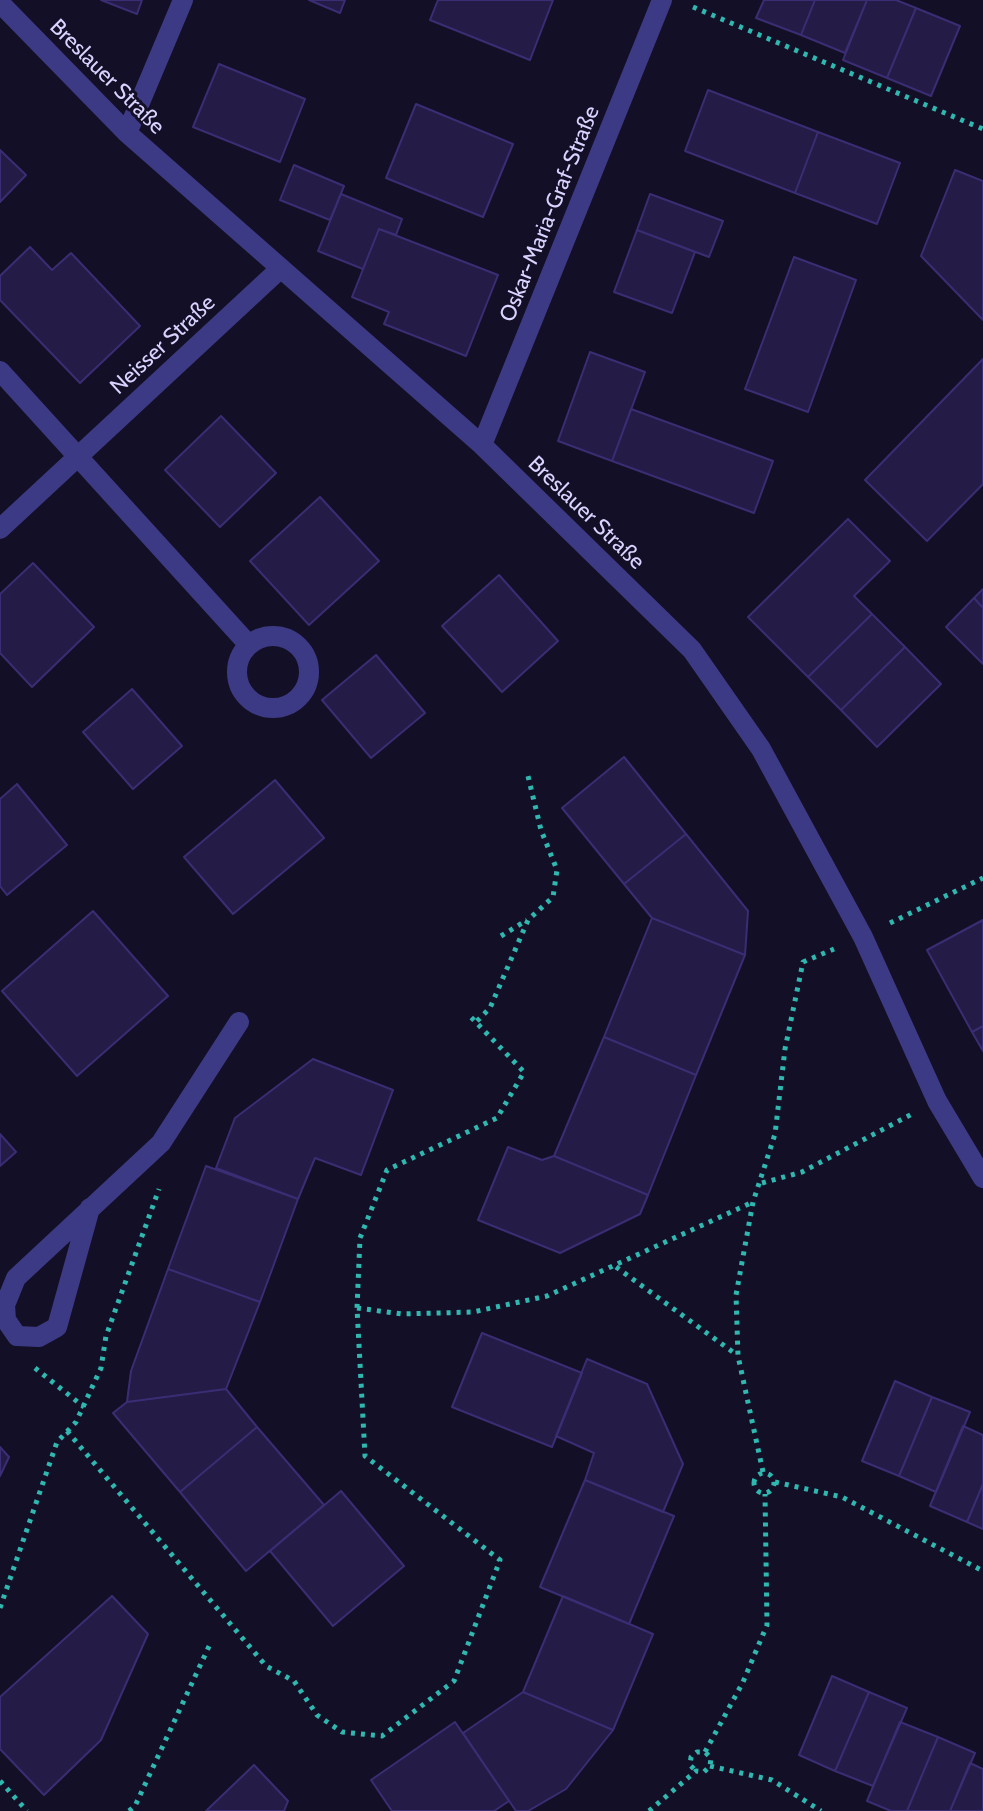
<!DOCTYPE html>
<html>
<head>
<meta charset="utf-8">
<style>
  body { margin:0 }
  canvas { display:block; background:#130f26 }
</style>
</head>
<body>
<canvas width="983" height="1811"></canvas>
<script>
const c = document.querySelector('canvas').getContext('2d');
c.lineJoin = 'round';
function paint(path, color) { c.fillStyle = color; c.fill(path, 'evenodd'); }
const toPath = rows => new Path2D(rows.map(r => 'M' + r).join(''));
function strokePath(path, color, width, dash) { c.strokeStyle = color; c.lineWidth = width; c.lineCap = dash ? 'butt' : 'round'; c.setLineDash(dash || []); c.stroke(path); }
function drawText(font, color, halo, rows, align = 'center') {
  c.font = font + ' Cabin,sans-serif'; c.lineWidth = 6; c.setLineDash([]); c.textBaseline = 'middle'; c.strokeStyle = halo; c.fillStyle = color; for (const [text, x, y, turn = 0] of rows) {
    c.save(); c.translate(x, y); c.rotate((+turn || 0) * Math.PI / 180); c.textAlign = isNaN(turn) ? turn : align; if (halo) c.strokeText(text, 0, 0); c.fillText(text, 0, 0); c.restore();
  }
}
const building = toPath([
  [101,0,142,0,137,14,101,0],
  [309,0,345,0,340,13,309,0],
  [438,0,553,0,530,60,430,20,438,0],
  [764,0,815,0,801,35,756,18,764,0],
  [815,0,867,0,845,53,801,35,815,0],
  [867,0,896,0,916,8,887,78,843,60,867,0],
  [916,8,960,26,931,96,887,78,916,8],
  [219,64,305,99,280,162,193,127,219,64],
  [708,90,818,132,795,193,685,151,708,90],
  [416,104,513,144,483,217,386,178,416,104],
  [818,132,900,163,877,224,795,193,818,132],
  [0,150,26,175,0,202,0,150],
  [294,165,344,186,330,220,280,200,294,165],
  [955,170,983,181,983,320,921,256,955,170],
  [341,194,402,219,396,235,379,229,363,269,318,251,341,194],
  [650,194,723,221,709,257,637,230,650,194],
  [379,229,498,275,466,356,384,324,389,312,352,297,379,229],
  [637,230,695,252,672,313,614,292,637,230],
  [30,247,52,270,71,253,140,326,80,383,0,300,0,276,30,247],
  [794,257,856,280,808,412,745,389,794,257],
  [590,352,645,372,612,461,558,441,590,352],
  [983,359,983,484,927,541,865,480,983,359],
  [631,409,773,461,754,513,612,461,631,409],
  [221,416,276,473,220,527,165,470,221,416],
  [320,497,379,561,309,625,250,561,320,497],
  [848,519,890,561,854,596,872,614,808,677,748,617,848,519],
  [33,563,94,627,32,687,0,653,0,594,33,563],
  [499,575,558,641,502,692,442,626,499,575],
  [983,589,983,608,974,598,983,589],
  [974,598,983,608,983,664,946,627,974,598],
  [872,614,905,647,841,710,808,677,872,614],
  [905,647,941,684,877,747,841,710,905,647],
  [376,655,425,713,371,758,322,700,376,655],
  [132,689,182,746,133,789,83,732,132,689],
  [624,757,686,834,624,884,562,808,624,757],
  [275,780,324,838,233,914,184,857,275,780],
  [17,784,67,845,7,895,0,886,0,799,17,784],
  [686,834,748,911,745,955,652,918,624,884,686,834],
  [93,911,168,996,77,1076,2,991,93,911],
  [652,918,745,955,696,1075,604,1037,652,918],
  [983,920,983,1026,972,1032,927,950,983,920],
  [983,1026,983,1051,972,1032,983,1026],
  [604,1037,696,1075,648,1195,554,1156,604,1037],
  [313,1059,393,1090,361,1175,315,1158,298,1199,216,1168,235,1118,313,1059],
  [0,1134,16,1152,0,1166,0,1134],
  [508,1147,542,1160,554,1156,648,1195,640,1214,560,1253,478,1220,508,1147],
  [206,1166,298,1199,260,1302,168,1269,206,1166],
  [168,1269,260,1302,226,1389,127,1402,131,1371,168,1269],
  [482,1333,582,1373,552,1447,452,1407,482,1333],
  [587,1359,647,1384,683,1464,663,1512,585,1480,594,1453,556,1436,587,1359],
  [895,1381,932,1397,899,1476,862,1461,895,1381],
  [226,1389,257,1427,180,1492,113,1413,127,1402,226,1389],
  [932,1397,970,1412,936,1492,899,1476,932,1397],
  [963,1426,983,1435,983,1484,967,1522,930,1506,963,1426],
  [257,1427,324,1505,246,1571,180,1492,257,1427],
  [0,1447,9,1457,0,1476,0,1447],
  [585,1480,674,1516,629,1624,540,1587,585,1480],
  [983,1484,983,1529,967,1522,983,1484],
  [341,1491,404,1566,333,1626,270,1551,341,1491],
  [112,1596,148,1634,101,1740,44,1795,0,1749,0,1697,112,1596],
  [563,1596,653,1634,613,1730,523,1692,563,1596],
  [832,1676,869,1692,835,1771,799,1755,832,1676],
  [523,1692,613,1730,566,1789,528,1811,516,1811,463,1733,523,1692],
  [869,1692,907,1708,873,1786,835,1771,869,1692],
  [455,1722,509,1801,494,1811,392,1811,371,1780,455,1722],
  [900,1722,938,1737,907,1811,891,1811,867,1801,900,1722],
  [938,1737,975,1753,950,1811,907,1811,938,1737],
  [970,1763,983,1769,983,1811,950,1811,970,1763],
  [254,1765,288,1801,284,1811,206,1811,254,1765]
]);
paint(building, '#241b47');
strokePath(building, '#3b2d73', 2);
strokePath(toPath([
  [693,7,983,129],
  [890,923,983,878],
  [501,936,527,920],
  [477,1021,490,1008,528,920,553,897,557,870,541,830,527,772],
  [762,1183,802,1172,912,1114],
  [616,1267,737,1355],
  [357,1308,402,1314,473,1312,547,1296,753,1202],
  [35,1368,84,1407],
  [67,1431,266,1666,294,1681,317,1715,342,1732,382,1736,454,1681,500,1560,365,1456,357,1308,360,1238,387,1170,497,1118,524,1072,468,1014],
  [763,1472,738,1356,736,1295,753,1202,775,1134,785,1049,803,962,834,949],
  '754 1483a10 10 0 1 1 20 0a10 10 0 1 1-20 0Z',
  [775,1482,842,1497,983,1571],
  [0,1608,57,1442,76,1422,101,1368,106,1336,159,1189],
  [705,1752,743,1682,767,1625,765,1494],
  [710,1766,772,1780,821,1811],
  [0,1781,27,1811],
  [129,1811,135,1806,211,1642],
  [649,1811,696,1771,704,1772,710,1766,711,1758,705,1752,697,1752,691,1757,690,1765,696,1771]
]), '#2fb8b0', 5, [4, 6]);
strokePath(toPath([
  [0,3,127,133,482,445,692,650,761,749,863,937,937,1101,983,1178],
  [127,133,183,0],
  [0,371,249,645],
  [482,445,662,0],
  [0,529,281,268],
  '237 672a36 36 0 1 1 72 0a36 36 0 1 1-72 0Z',
  [90,1208,57,1327,39,1337,17,1336,6,1320,5,1305,16,1278,161,1143,239,1022]
]), '#3d3a85', 20);
drawText('22px', '#d9d4ff', '#130f26', [
  ["Breslauer Straße",107,77,45],
  ["Oskar-Maria-Graf-Straße",550,214,-68],
  ["Neisser Straße",163,345,-43],
  ["Breslauer Straße",586,513,44]
]);
</script>
</body>
</html>
